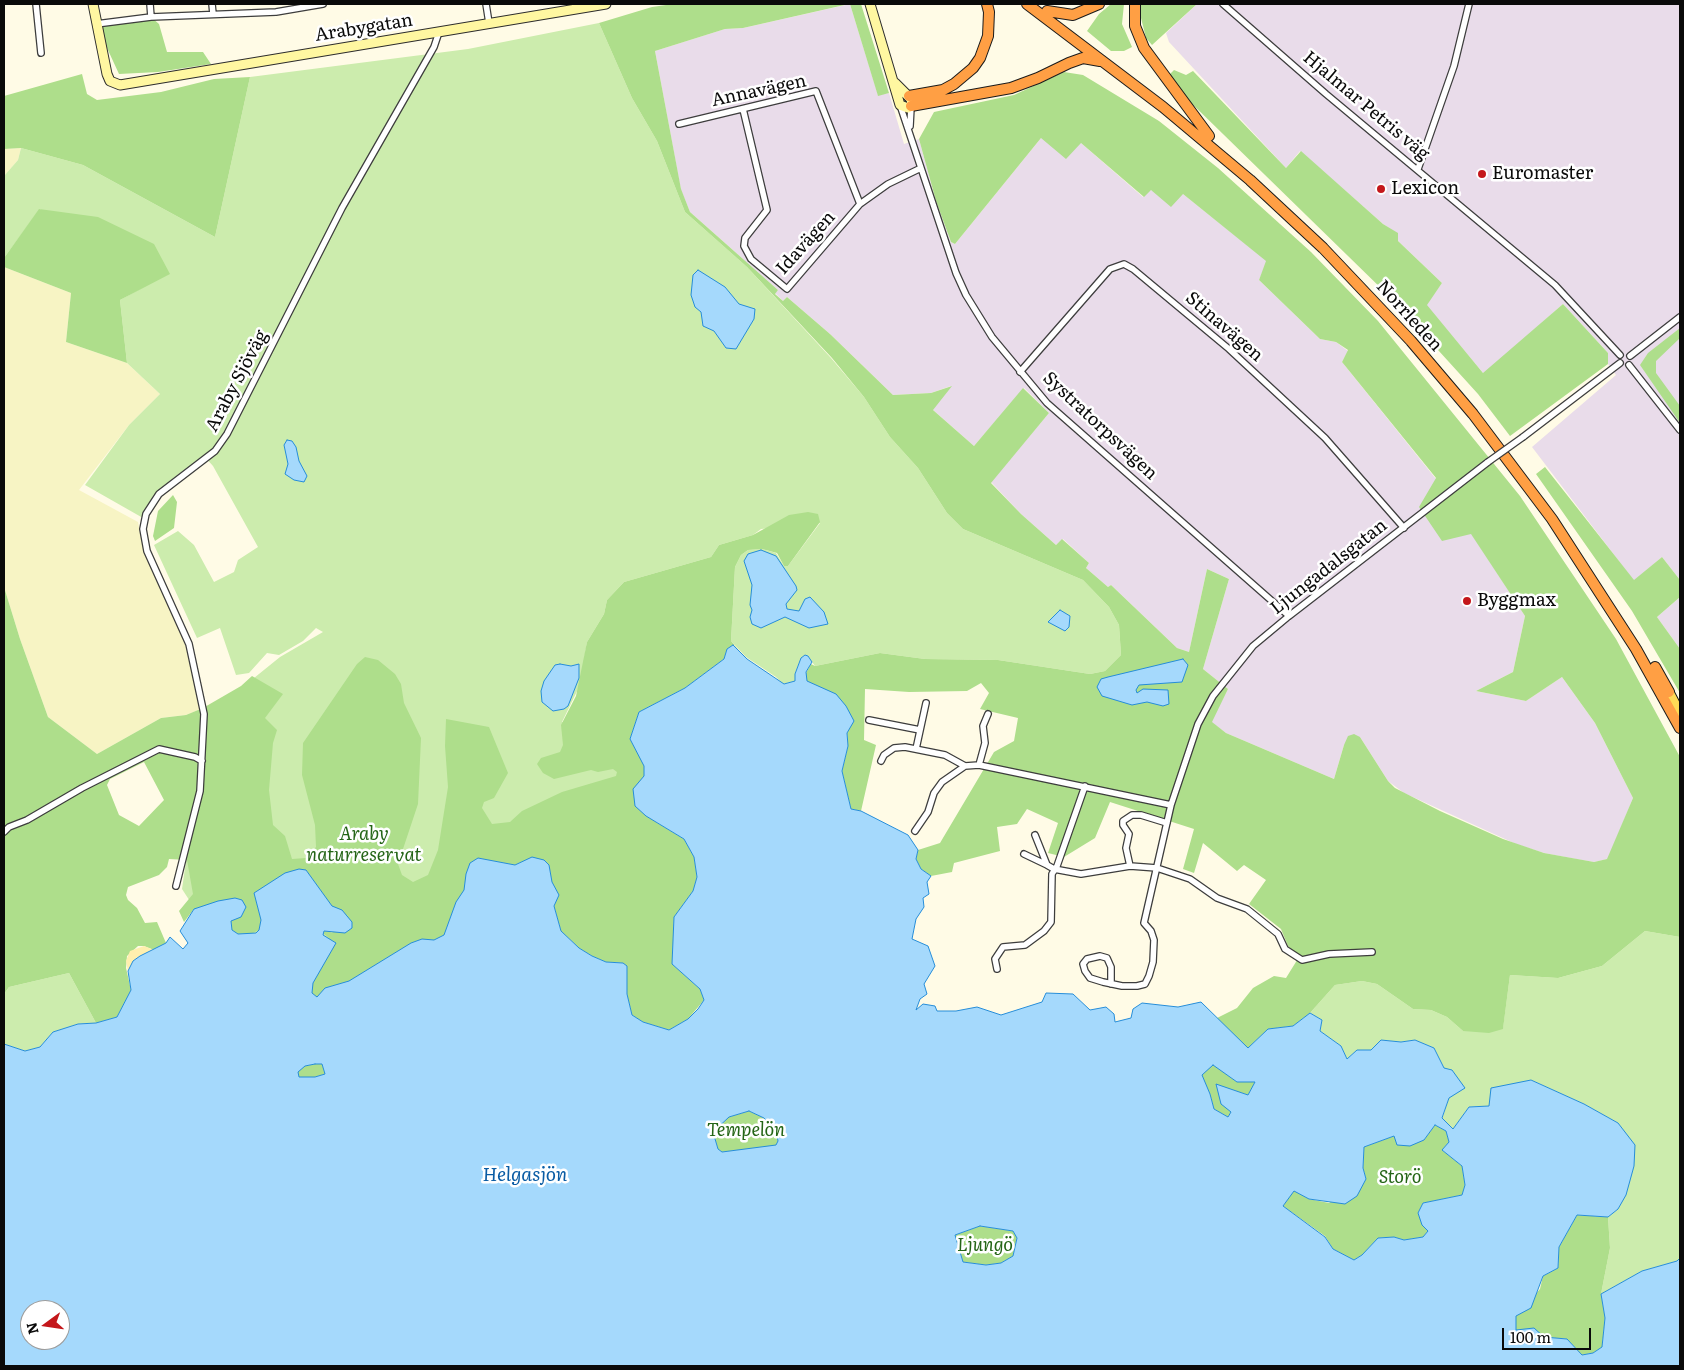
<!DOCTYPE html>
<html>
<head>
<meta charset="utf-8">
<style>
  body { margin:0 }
  #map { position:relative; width:1684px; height:1370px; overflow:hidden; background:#fffbe6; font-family:Literata,serif }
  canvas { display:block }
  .frame { position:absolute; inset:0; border:5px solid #0a0a0a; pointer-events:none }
  .north { position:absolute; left:20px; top:1300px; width:50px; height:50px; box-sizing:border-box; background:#fff; border:1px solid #9d9d9d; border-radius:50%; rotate:256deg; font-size:14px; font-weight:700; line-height:20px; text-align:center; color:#0a0a0a }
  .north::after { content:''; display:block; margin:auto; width:18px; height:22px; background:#c4171b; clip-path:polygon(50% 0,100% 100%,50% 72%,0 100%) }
  .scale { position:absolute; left:1502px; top:1328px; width:89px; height:22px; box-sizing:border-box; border:2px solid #0a0a0a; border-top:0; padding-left:6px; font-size:15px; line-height:18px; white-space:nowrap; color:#0a0a0a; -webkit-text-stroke:4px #fff; paint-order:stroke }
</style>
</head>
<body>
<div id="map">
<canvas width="1684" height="1370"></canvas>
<div class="frame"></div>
<div class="north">N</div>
<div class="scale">100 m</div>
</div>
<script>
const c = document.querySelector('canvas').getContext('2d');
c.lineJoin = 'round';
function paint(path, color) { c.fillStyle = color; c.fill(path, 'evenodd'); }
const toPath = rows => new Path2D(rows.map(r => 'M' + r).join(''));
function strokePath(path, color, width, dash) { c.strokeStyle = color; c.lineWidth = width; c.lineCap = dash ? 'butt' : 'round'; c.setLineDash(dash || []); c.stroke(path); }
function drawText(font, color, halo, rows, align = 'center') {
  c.font = font + ' Literata,serif'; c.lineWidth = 5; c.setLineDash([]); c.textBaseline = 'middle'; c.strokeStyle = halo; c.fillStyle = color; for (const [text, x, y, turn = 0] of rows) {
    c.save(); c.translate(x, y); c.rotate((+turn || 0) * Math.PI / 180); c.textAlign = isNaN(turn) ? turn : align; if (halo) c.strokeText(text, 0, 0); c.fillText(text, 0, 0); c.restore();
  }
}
paint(toPath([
  [850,4,878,95,889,93,904,144,919,139,936,201,951,242,955,244,1041,138,1081,143,1143,197,1150,190,1183,194,1267,261,1259,280,1320,339,1336,342,1348,351,1342,362,1436,479,1525,616,1513,672,1476,691,1526,701,1562,677,1595,723,1633,798,1608,859,1594,862,1576,859,1544,853,1516,844,1404,793,1388,781,1360,737,1344,745,1334,779,1226,733,1211,722,1228,689,1203,669,1229,579,1207,569,1189,652,1177,648,1111,585,1108,587,1086,568,1089,563,1063,539,1056,545,1021,514,991,482,1049,413,1024,388,974,446,932,409,951,386,931,393,893,395,830,334,787,297,783,301,775,293,778,290,690,212,681,190,655,51,725,29,743,28],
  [1197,4,1680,4,1680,580,1662,557,1634,581,1532,447,1616,375,1608,364,1608,353,1563,304,1484,374,1426,305,1442,283,1398,241,1397,233,1383,224,1300,151,1286,168,1169,42,1166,33],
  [1680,597,1680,649,1657,617]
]), '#e9dcea');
paint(toPath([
  [21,148,18,160,4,176,4,149],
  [4,267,71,293,66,342,127,363,160,394,129,425,79,490,138,522,143,548,174,616,189,654,201,709,186,715,161,718,97,754,48,717,20,639,4,587]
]), '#f7f4c4');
paint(toPath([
  [599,23,632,98,657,141,685,212,747,267,831,358,864,397,890,437,918,468,947,513,963,529,1083,580,1109,607,1119,625,1121,655,1105,671,1090,674,998,660,925,659,880,653,815,666,807,655,799,663,795,674,795,681,783,684,776,677,746,657,731,641,735,567,741,555,748,550,762,549,776,553,784,566,788,566,820,523,761,529,753,535,719,545,711,557,624,582,607,600,604,614,587,642,580,685,562,722,646,741,659,819,351,1089,195,909,182,889,207,716,280,657,323,632,316,628,303,641,279,655,267,653,249,673,236,675,220,628,197,638,154,545,178,531,194,545,214,582,234,572,238,560,258,547,213,466,204,456,180,473,153,496,143,518,85,485,129,425,160,394,127,363,120,300,140,289,40,209,4,258,4,176,18,160,21,148,83,165,215,237,250,77,468,49],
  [1645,931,1680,937,1680,1258,1677,1261,1642,1271,1601,1294,1610,1248,1608,1217,1618,1209,1634,1166,1618,1123,1584,1104,1531,1080,1489,1106,1469,1107,1453,1129,1442,1119,1449,1098,1444,1068,1434,1048,1415,1040,1401,1042,1381,1040,1371,1050,1357,1050,1347,1059,1341,1046,1320,1031,1322,1020,1310,1013,1335,985,1362,981,1377,984,1413,1009,1431,1010,1447,1017,1463,1031,1503,1028,1510,975,1558,978,1602,966],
  [69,973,96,1023,78,1024,53,1032,40,1047,25,1051,4,1044,4,994,9,987]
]), '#ccecad');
paint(toPath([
  [673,4,849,4,743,28,725,29,655,51,681,189,690,212,778,290,775,294,783,301,787,297,830,334,893,395,931,393,952,386,933,410,974,446,1023,388,1049,413,991,483,1021,514,1056,545,1062,539,1089,563,1086,568,1108,587,1111,585,1177,648,1189,652,1207,569,1229,579,1203,669,1228,689,1212,722,1226,733,1334,779,1344,745,1348,736,1354,734,1360,737,1388,781,1395,788,1440,811,1503,839,1544,853,1594,862,1607,859,1633,798,1595,723,1562,677,1526,701,1476,691,1513,672,1525,616,1471,534,1442,541,1419,507,1436,478,1342,362,1348,350,1336,342,1320,339,1259,280,1266,261,1183,194,1171,207,1151,190,1144,197,1081,143,1066,159,1041,138,955,244,951,242,936,201,919,139,934,112,1014,95,1064,72,1083,75,1159,121,1218,168,1311,252,1378,321,1520,496,1616,639,1680,757,1680,937,1645,931,1602,966,1558,978,1510,975,1503,1029,1489,1033,1463,1031,1447,1017,1431,1010,1413,1009,1377,984,1362,981,1335,985,1310,1013,1293,1026,1268,1029,1248,1048,1215,1019,1237,1008,1253,988,1274,976,1286,978,1299,957,1288,946,1281,929,1249,904,1266,880,1244,865,1237,871,1203,843,1194,873,1183,869,1194,829,1110,802,1095,838,1064,857,1048,853,1058,823,1027,809,1017,824,997,827,1000,851,954,863,952,872,931,876,921,869,916,859,918,850,940,843,994,752,1014,741,1018,718,980,709,989,693,981,683,967,691,909,692,865,689,864,740,876,745,861,811,851,809,842,771,848,746,847,733,853,721,846,706,807,681,805,675,811,664,815,666,880,653,925,659,998,660,1090,674,1105,671,1121,655,1119,625,1109,607,1083,580,963,529,947,513,918,468,890,437,864,397,832,358,747,267,685,212,657,141,632,98,599,23,652,7],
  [850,4,861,4,889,93,878,96],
  [1111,4,1124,4,1122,24,1132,47,1124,51,1111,51,1087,31,1099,14],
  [1141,4,1197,4,1152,45,1146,38,1141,18],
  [151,17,159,24,167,52,203,52,211,64,158,72,119,74,96,24],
  [1174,70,1186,75,1193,71,1286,168,1301,151,1383,224,1398,233,1398,241,1442,283,1427,305,1483,373,1563,304,1608,353,1608,364,1510,436,1478,394,1389,296,1182,94,1169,75],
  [82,74,87,94,97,100,161,92,214,79,250,77,215,237,83,165,21,148,4,149,4,96],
  [39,209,98,217,154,244,170,274,120,300,127,363,66,342,71,293,4,267,4,258],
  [1680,328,1680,338,1656,361,1656,373,1680,406,1680,423,1640,365,1648,353],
  [1545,467,1634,580,1662,557,1680,580,1680,597,1657,617,1680,649,1680,693,1632,611,1536,474],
  [173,495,177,502,174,528,155,541,153,536,158,511],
  [808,512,818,514,820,522,788,566,784,566,777,553,762,549,748,550,741,555,735,567,731,641,743,655,734,645,727,649,724,659,685,688,639,712,630,739,644,766,644,776,633,790,646,816,684,839,694,857,697,877,693,891,674,917,673,944,672,964,700,989,704,1000,688,1019,669,1030,643,1022,632,1015,627,994,627,973,623,963,606,962,592,956,579,948,561,931,554,906,559,895,552,882,549,865,532,857,515,865,478,858,470,863,466,874,464,890,456,902,444,935,434,940,422,939,411,943,349,981,325,988,317,997,312,993,313,983,330,952,329,938,323,933,325,930,332,933,348,916,332,906,306,870,286,873,254,893,261,920,259,930,251,934,238,934,232,930,231,921,235,917,194,909,184,922,179,911,193,894,187,860,169,859,167,867,159,875,128,887,126,895,128,900,137,908,145,923,157,922,166,943,154,950,144,946,138,946,127,956,126,968,131,990,117,1017,96,1023,69,973,9,987,4,994,4,587,20,639,48,717,97,754,161,718,186,715,203,708,241,686,252,676,283,694,265,718,277,730,273,743,269,790,273,825,285,836,292,859,306,858,316,847,315,825,302,775,303,743,357,664,365,657,378,660,395,674,401,684,404,703,421,738,418,804,398,864,402,875,413,882,428,875,438,850,448,787,445,746,446,719,489,727,508,773,494,798,484,802,482,808,492,824,510,822,522,811,562,792,616,776,617,772,613,769,598,772,591,770,554,779,543,773,537,764,541,758,560,752,563,745,561,725,576,696,587,642,604,614,607,600,624,582,711,557,719,545,753,535,789,515],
  [144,762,164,800,139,826,119,815,107,785,110,779],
  [315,1064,322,1064,325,1074,315,1077,299,1077,297,1072,305,1066],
  [1213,1064,1237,1082,1255,1082,1248,1095,1216,1085,1231,1112,1228,1117,1214,1109,1210,1094,1201,1075],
  [749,1111,764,1118,776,1131,778,1141,776,1146,722,1152,718,1149,713,1132,729,1117],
  [1435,1125,1446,1131,1449,1142,1442,1150,1462,1166,1465,1185,1462,1195,1423,1203,1418,1213,1428,1231,1423,1237,1404,1240,1394,1237,1378,1238,1362,1255,1354,1260,1333,1249,1325,1236,1283,1206,1294,1190,1309,1199,1329,1203,1366,1179,1363,1168,1364,1147,1394,1136,1424,1140],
  [1577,1215,1608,1217,1610,1248,1601,1294,1605,1318,1602,1347,1593,1353,1582,1355,1567,1339,1544,1337,1516,1330,1516,1316,1540,1289,1543,1276,1558,1268,1559,1247],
  [980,1226,1013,1231,1017,1237,1013,1256,1001,1263,986,1265,963,1262,955,1235]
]), '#aede8b');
paint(toPath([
  [144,946,154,950,140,956,128,971,126,961,130,951]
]), '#ffefae');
const water = toPath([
  [698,270,725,287,739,304,755,309,754,319,736,349,726,348,714,331,703,326,701,312,695,307,691,295,693,275,698,270],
  [287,440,292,441,296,447,299,461,307,476,304,482,294,480,285,474,288,464,284,445,287,440],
  [761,550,776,556,796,586,797,590,786,604,787,609,799,611,805,599,810,597,824,612,828,624,809,628,785,617,761,628,752,624,750,617,752,610,750,605,752,585,744,561,748,554,761,550],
  [1060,610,1070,616,1069,627,1065,631,1048,622,1060,610],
  [733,645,747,659,784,684,795,681,795,674,801,658,805,655,808,656,812,662,806,672,807,681,836,694,846,706,854,721,847,733,848,746,842,771,851,809,861,811,908,835,918,850,916,859,921,869,931,876,927,882,929,894,923,898,924,907,916,919,912,939,928,946,935,966,924,984,927,994,920,999,916,1010,923,1004,935,1006,937,1011,956,1011,977,1007,1001,1015,1042,1002,1046,993,1073,994,1090,1010,1106,1007,1114,1014,1115,1022,1131,1018,1133,1009,1142,1003,1178,1007,1201,1002,1248,1048,1268,1029,1293,1026,1310,1013,1322,1020,1320,1031,1341,1046,1347,1059,1357,1050,1371,1050,1381,1040,1401,1042,1415,1040,1434,1048,1444,1068,1452,1070,1465,1088,1449,1098,1442,1118,1453,1129,1469,1107,1489,1106,1491,1088,1531,1080,1584,1104,1618,1123,1635,1145,1634,1166,1626,1195,1618,1209,1608,1217,1577,1215,1559,1247,1558,1268,1543,1276,1531,1308,1516,1316,1516,1330,1534,1328,1544,1337,1567,1339,1582,1355,1593,1353,1602,1347,1605,1318,1601,1294,1642,1271,1677,1261,1680,1258,1680,1366,4,1366,4,1044,25,1051,40,1047,53,1032,78,1024,96,1023,117,1017,131,990,128,971,133,961,140,956,166,943,170,937,183,949,188,943,180,931,194,909,218,901,235,898,242,900,246,907,241,917,231,921,232,930,238,934,256,933,259,930,261,920,254,893,285,873,299,869,306,870,332,906,342,910,352,922,352,928,345,933,324,931,323,935,336,943,313,983,312,993,317,997,325,988,349,981,411,943,422,939,434,940,444,935,456,902,464,890,466,874,470,863,478,858,515,865,532,857,544,860,549,865,552,882,559,895,554,906,561,931,579,948,592,956,606,962,623,963,627,966,627,994,632,1015,643,1022,669,1030,688,1019,698,1009,704,1000,700,989,672,964,674,917,693,891,697,877,694,857,684,839,646,816,635,806,633,789,644,776,644,766,630,739,639,712,685,688,724,659,727,649,733,645],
  [315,1064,322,1064,325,1074,315,1077,299,1077,298,1072,305,1066,315,1064],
  [1213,1065,1237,1082,1255,1082,1248,1095,1216,1084,1221,1104,1231,1112,1228,1117,1214,1109,1210,1094,1202,1075,1213,1065],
  [749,1111,764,1118,776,1131,778,1141,776,1145,722,1152,718,1149,713,1132,729,1117,749,1111],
  [1435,1125,1446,1131,1449,1142,1442,1150,1462,1166,1465,1185,1462,1195,1423,1203,1418,1213,1422,1225,1428,1231,1423,1237,1404,1240,1394,1237,1378,1238,1362,1255,1354,1260,1333,1249,1325,1237,1283,1206,1294,1191,1309,1199,1345,1204,1357,1196,1366,1179,1363,1168,1364,1147,1394,1136,1397,1145,1410,1146,1424,1140,1435,1125],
  [980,1226,1013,1231,1017,1238,1013,1256,1001,1263,986,1265,963,1262,955,1235,980,1226],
  [30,1310,60,1310,60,1340,30,1340,30,1310],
  [1183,659,1188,665,1182,682,1139,685,1136,690,1137,693,1143,689,1168,690,1169,704,1163,706,1147,702,1132,705,1102,696,1097,687,1101,679,1108,677,1183,659],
  [560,664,571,666,579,664,579,678,568,706,564,709,553,711,542,702,541,691,544,681,555,665,560,664]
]);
paint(water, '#a5d9fc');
strokePath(water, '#268dd9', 1);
const street = toPath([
  [36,4,41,53],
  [150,4,151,17],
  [212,4,213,14],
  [486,4,489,23],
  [1223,4,1326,94,1555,285,1620,355],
  [96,24,151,17,276,12,323,4],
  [900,105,956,273,966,295,992,337,1047,403,1289,616],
  [743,109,767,210,745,238,744,246,751,259,787,289,860,204,888,184,921,168],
  [679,124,816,91,860,204],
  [910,126,911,107],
  [1418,169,1454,66,1469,4],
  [1630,356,1680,317],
  [1629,365,1680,430],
  [1020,372,1110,269,1124,264,1133,269,1229,349,1325,438,1404,528],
  [1523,437,1620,363],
  [869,720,920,730],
  [916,749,926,703],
  [881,761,884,755,894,748,905,747,945,755,965,766],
  [979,765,985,743,983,726,988,714],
  [915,831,928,812,934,793,942,782,965,766,979,765,1171,805],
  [4,832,9,827,27,820,82,788,159,749,195,757,202,761],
  [1035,835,1047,865,1054,869,1081,874,1130,866,1157,868,1190,879,1217,898,1247,909,1278,934,1285,949,1302,960,1329,954,1372,952],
  [1024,854,1047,865],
  [1130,866,1126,848,1129,834,1123,825,1123,821,1132,815,1141,815,1167,823],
  [176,886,200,791,204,714,189,644,147,551,143,529,146,514,159,494,215,451,227,434,342,208,434,47,439,32],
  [997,969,995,959,1003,947,1025,945,1044,931,1051,922,1052,874,1057,866,1085,786],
  [1111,984,1111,967,1107,958,1100,956,1087,959,1083,964,1085,971,1090,978,1103,982,1122,986,1137,986,1145,984,1149,976,1153,962,1154,940,1151,931,1144,923,1171,805,1198,724,1213,696,1253,646,1289,616,1488,462]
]);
const secondary = toPath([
  [93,4,107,74,110,81,120,85,606,4],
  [870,4,900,105,908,108,912,104,911,99,895,83]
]);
const primary = toPath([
  [1669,692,1680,713]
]);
const highway = toPath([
  [1027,4,1163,107,1250,180,1323,248,1411,341,1473,414,1552,519,1636,649,1680,728],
  [1135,4,1135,26,1144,48,1209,136],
  [1047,11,1073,15,1099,4],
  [909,96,943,90,954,84,973,68,980,58,988,36,989,12,987,4],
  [911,106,1011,88,1038,78,1069,63,1083,58,1100,61],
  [1655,667,1669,692]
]);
strokePath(street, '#3d3d3d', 8);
strokePath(secondary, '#2c2c2c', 11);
strokePath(primary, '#1b1b1b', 11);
strokePath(highway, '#1b1b1b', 12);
strokePath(street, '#fff', 5.5);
strokePath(secondary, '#fff7a1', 9);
strokePath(primary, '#ffdb56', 9);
strokePath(highway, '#ff9f44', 10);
const streetBridge = toPath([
  [1488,462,1523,437]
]);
strokePath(streetBridge, '#3d3d3d', 8, []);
strokePath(streetBridge, '#fff', 5.5);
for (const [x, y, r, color] of [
  [1482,174,5,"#c4171b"],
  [1381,189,5,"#c4171b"],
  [1467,601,5,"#c4171b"]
]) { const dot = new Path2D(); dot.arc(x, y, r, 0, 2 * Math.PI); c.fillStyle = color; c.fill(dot); strokePath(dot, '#fff', 2); }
drawText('18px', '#0a0a0a', '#fff', [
  ["Arabygatan",364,28,-9],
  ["Annavägen",759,91,-12],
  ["Hjalmar Petris väg",1366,106,40],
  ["Idavägen",806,243,-48],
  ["Norrleden",1409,316,48],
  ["Stinavägen",1224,327,41],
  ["Araby Sjöväg",237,381,-62],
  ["Systratorpsvägen",1100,426,43],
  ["Ljungadalsgatan",1329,567,-38]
]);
drawText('18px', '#0a0a0a', '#fff', [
  ["Euromaster",1492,174],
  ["Lexicon",1391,189],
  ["Byggmax",1477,601]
], 'left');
drawText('italic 18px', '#246516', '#fff', [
  ["Araby",364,835],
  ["naturreservat",364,856],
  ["Tempelön",746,1131],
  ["Storö",1400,1178],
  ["Ljungö",985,1246]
]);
drawText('italic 19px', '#0a5ca4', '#fff', [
  ["Helgasjön",525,1175]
]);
</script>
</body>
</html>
